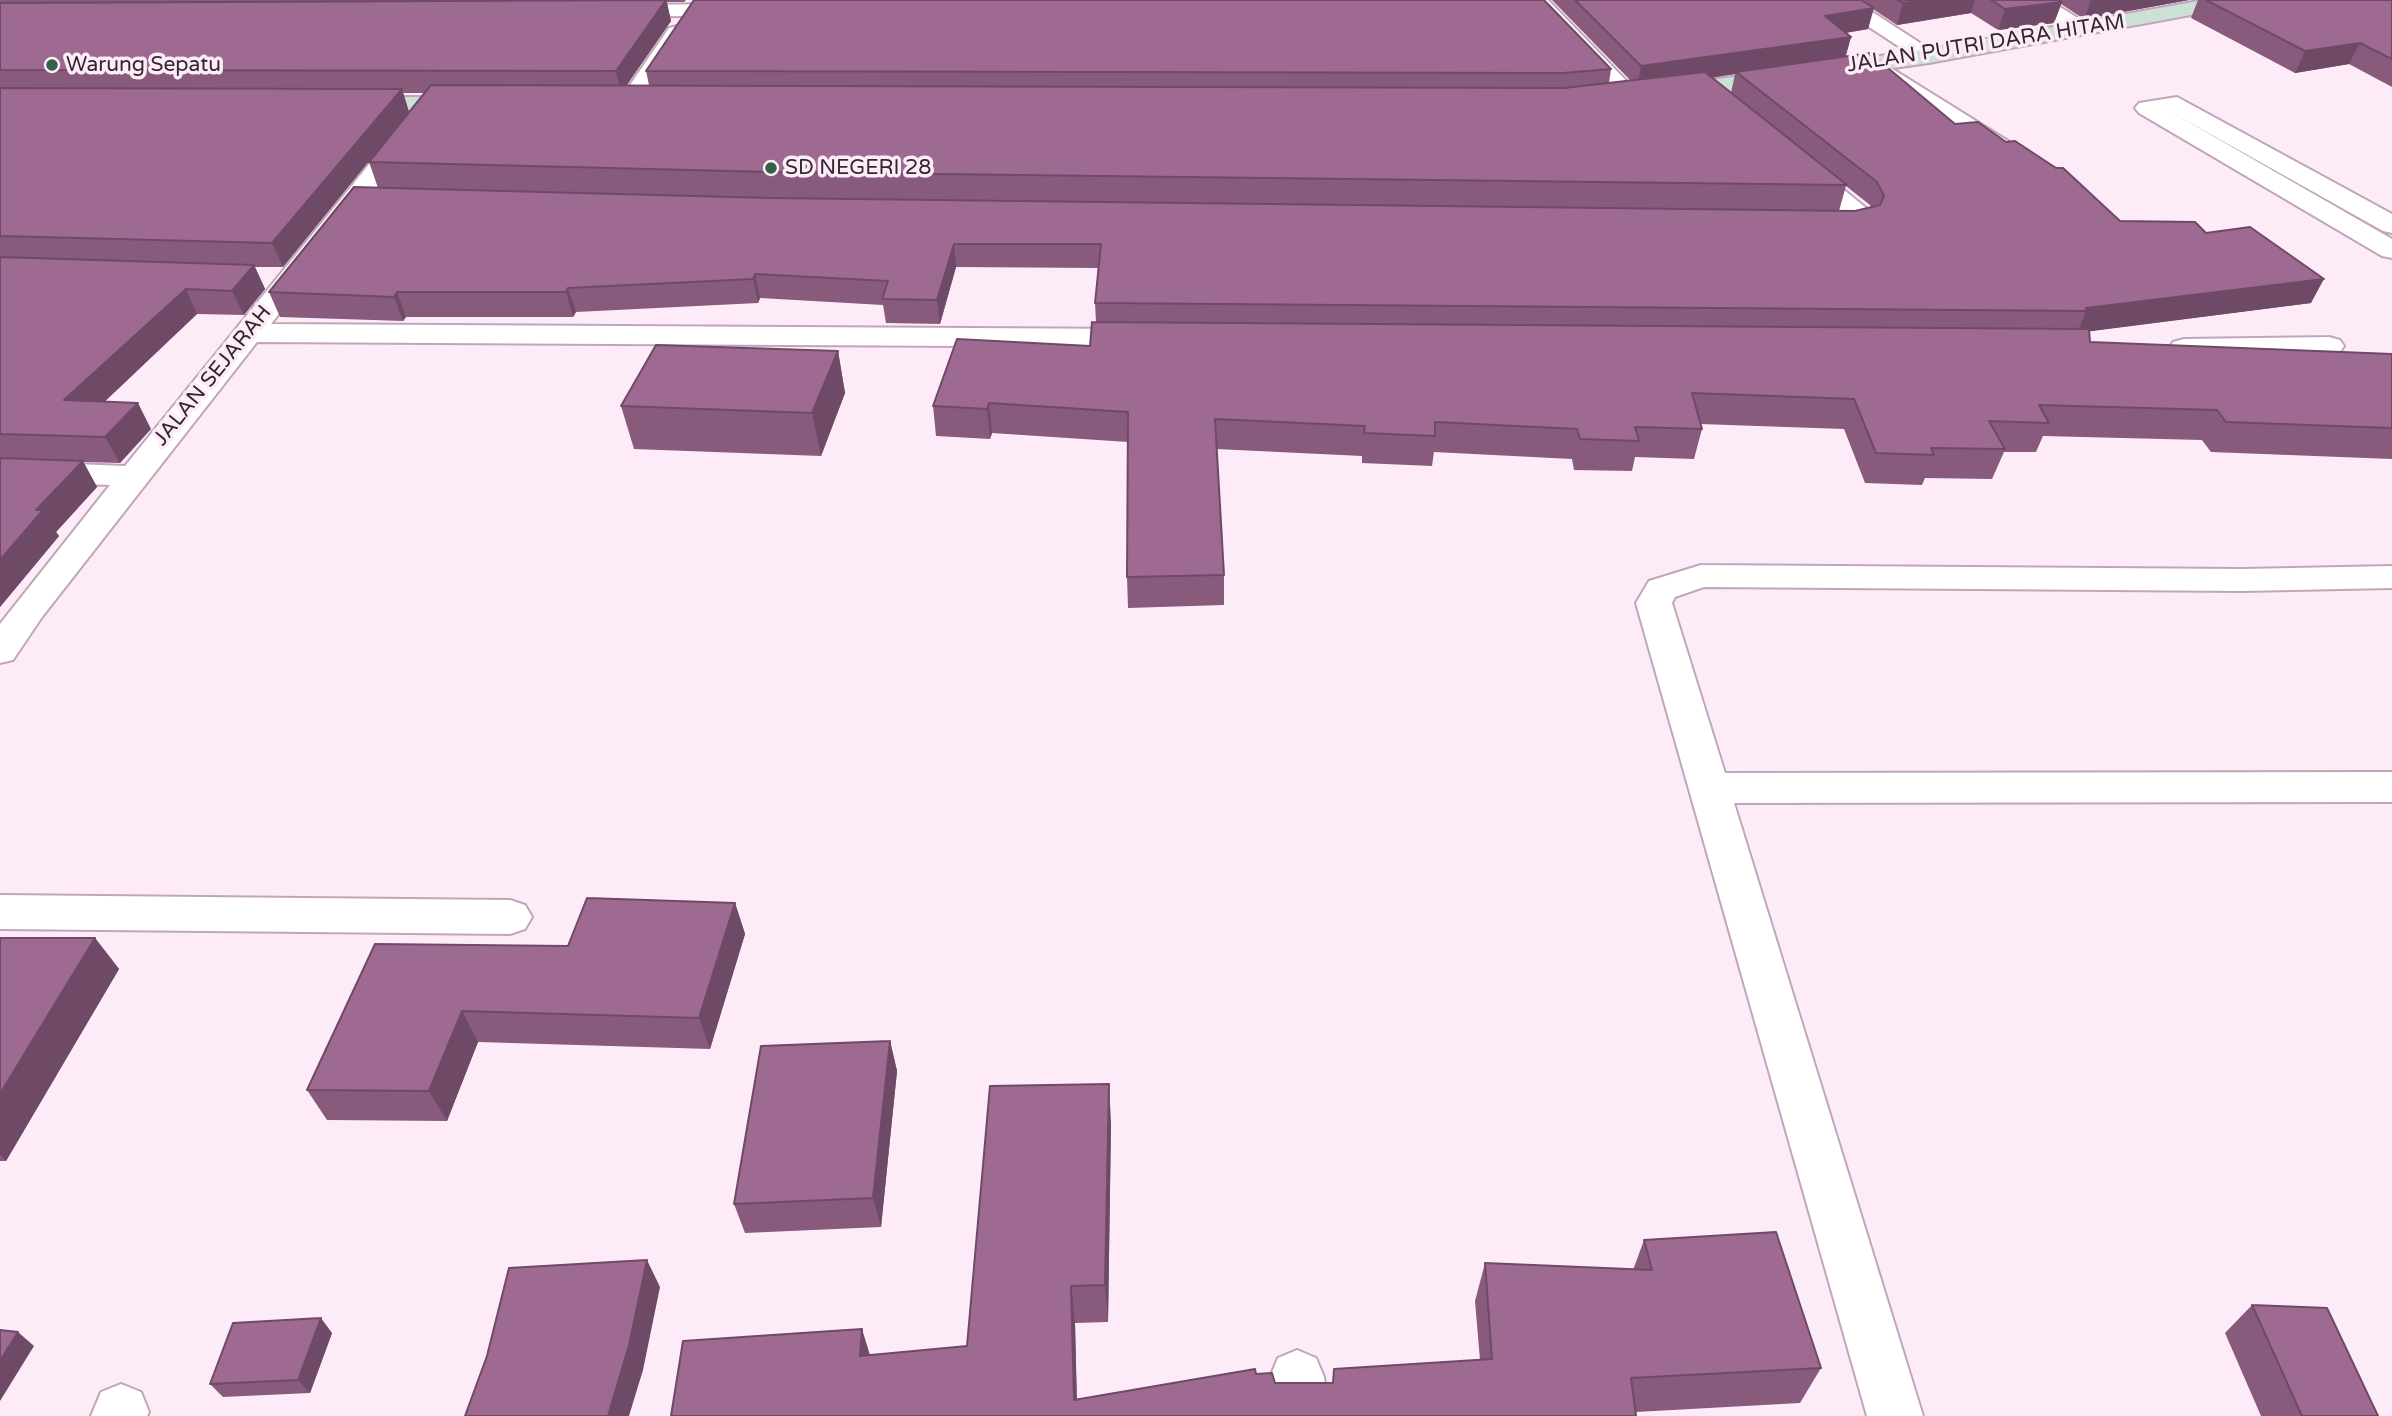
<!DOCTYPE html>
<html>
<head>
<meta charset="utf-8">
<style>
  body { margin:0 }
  canvas { display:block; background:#fdecf8 }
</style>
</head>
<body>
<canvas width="2392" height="1416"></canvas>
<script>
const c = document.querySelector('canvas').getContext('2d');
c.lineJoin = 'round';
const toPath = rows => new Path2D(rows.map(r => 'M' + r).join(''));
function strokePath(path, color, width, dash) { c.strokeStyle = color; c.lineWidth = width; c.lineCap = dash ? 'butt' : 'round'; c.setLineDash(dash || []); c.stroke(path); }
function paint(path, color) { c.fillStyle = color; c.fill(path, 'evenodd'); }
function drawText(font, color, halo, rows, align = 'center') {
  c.font = font + ' "Varela Round",sans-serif'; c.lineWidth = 7; c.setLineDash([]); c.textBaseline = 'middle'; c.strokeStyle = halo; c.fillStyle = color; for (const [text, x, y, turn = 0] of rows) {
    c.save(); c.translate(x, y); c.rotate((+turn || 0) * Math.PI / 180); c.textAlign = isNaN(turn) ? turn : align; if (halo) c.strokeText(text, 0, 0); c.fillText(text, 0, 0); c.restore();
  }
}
const street = toPath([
  [1525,0,1548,0,1639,94,1643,99,1639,104,1623,104,1525,0],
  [1828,0,1854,0,1940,56,1929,63,1921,61,1828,0],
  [2022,0,2049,0,2095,29,2092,34,2076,34,2022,0],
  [740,4,751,10,748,15,618,17,607,11,618,5,740,4],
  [677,26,688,33,641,104,637,109,629,111,621,109,617,104,669,28,677,26],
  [1883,66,1891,68,2016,146,2019,151,2016,156,1998,156,1875,78,1871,73,1875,68,1883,66],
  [2177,97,2392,214,2392,233,2383,231,2171,112,2392,239,2392,258,2382,256,2139,113,2135,108,2139,103,2177,97],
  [405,129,414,131,417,136,271,324,1144,329,1154,332,1159,338,1154,344,1144,347,257,342,42,617,13,660,0,663,0,624,110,485,0,481,0,461,125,466,396,131,405,129],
  [1801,159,1810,162,1871,212,1875,218,1871,224,1847,232,1813,229,1809,223,1813,217,1843,216,1792,172,1788,167,1792,162,1801,159],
  [2329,337,2340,340,2344,346,2340,352,2184,357,2173,354,2169,348,2173,342,2184,339,2329,337],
  [1701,565,2242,569,2392,566,2392,588,2242,591,1704,587,1675,597,1672,603,1725,773,2392,772,2392,802,1734,803,1923,1416,1867,1416,1636,603,1649,581,1701,565],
  [0,895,510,900,525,905,532,917,525,929,510,934,0,929,0,895],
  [1297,1350,1316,1358,1324,1377,1328,1416,1272,1416,1270,1377,1278,1358,1297,1350],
  [121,1384,141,1392,149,1412,147,1416,91,1416,101,1392,121,1384]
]);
const secondary = toPath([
  [2204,0,2251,0,2240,6,1929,63,1669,100,1661,98,1657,93,1661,88,1669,86,1929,49,2204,0],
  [354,97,469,97,477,99,481,104,477,109,469,111,346,109,342,104,346,99,354,97]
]);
strokePath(street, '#c1a6b9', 4);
strokePath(secondary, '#c1a6b9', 4);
paint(street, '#fff');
paint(secondary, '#cce1d5');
paint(toPath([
  [0,0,686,0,684,2,667,2,671,21,627,85,649,85,646,71,1611,69,1609,83,1630,80,1552,0,2189,0,2084,19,2061,4,2054,23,1998,30,1971,13,1897,25,1873,9,1868,29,1846,33,1851,37,1845,57,1955,124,2120,221,2206,233,2311,303,2089,331,2090,342,2392,354,2392,459,2211,452,2202,440,2043,436,2036,452,2004,452,1992,479,1925,478,1922,485,1865,483,1844,429,1700,424,1702,429,1694,459,1635,457,1632,471,1574,470,1572,459,1434,452,1432,466,1362,463,1362,456,1216,449,1224,575,1224,605,1128,608,1127,577,1128,442,992,433,990,439,936,436,933,406,1090,346,1096,322,1095,303,1098,268,956,267,940,324,886,323,883,305,760,298,758,303,576,312,573,317,406,317,403,321,280,317,269,292,378,188,369,162,425,93,403,93,409,112,283,267,255,267,265,289,244,315,197,314,104,402,151,429,120,463,83,462,97,487,56,532,59,536,0,607],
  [1735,74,1731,93,1712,78],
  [1846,186,1870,205,1871,207,1855,211,1839,211],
  [2198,0,2392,0,2392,87,2349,64,2295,73,2191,18],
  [838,351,845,393,821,456,634,449,621,406],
  [735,903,745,934,710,1049,478,1042,447,1121,327,1120,307,1090,568,946],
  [0,938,95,938,119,969,6,1161,0,1161],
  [890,1041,897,1071,881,1227,745,1233,734,1204],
  [1111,1123,1108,1322,1075,1323,1077,1400,1256,1374,1275,1383,1332,1383,1480,1360,1475,1301,1485,1263,1633,1270,1644,1240,1821,1368,1800,1403,1636,1412,671,1416,870,1355,967,1346],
  [2252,1305,2378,1416,2261,1416,2225,1333],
  [332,1333,310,1393,223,1397,210,1384]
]), '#885b7d');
paint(toPath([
  [666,0,671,21,621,93,616,71],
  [1925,0,1975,0,1971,13,1897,25,1903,3],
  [2091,0,2189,0,2084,19],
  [2062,2,2054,23,1998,30,2005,9],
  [1874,8,1868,29,1819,37,1825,16],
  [1851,37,1845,59,1736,72,1735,74,1637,88,1641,66],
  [2360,43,2349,64,2295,73,2305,51],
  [402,89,409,112,283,267,272,243],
  [954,244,956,267,940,324,937,300],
  [254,265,265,289,244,315,232,291],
  [755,274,760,298,758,303,753,279],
  [2324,279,2311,303,2077,333,2086,311,2086,308],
  [568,288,576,312,573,317,566,292],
  [186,289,197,314,79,426,64,400],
  [397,292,406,317,403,321,394,297],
  [838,351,845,393,821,456,812,413],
  [138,403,151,429,120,463,105,437],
  [989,403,992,433,990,439,987,409],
  [83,461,97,487,56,532,59,536,0,607,0,560,36,510],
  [735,903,745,934,710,1049,699,1018],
  [95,938,119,969,6,1161,0,1155,0,1094],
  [462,1011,478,1042,447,1121,429,1091],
  [890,1041,897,1071,881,1227,873,1198],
  [1109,1084,1111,1123,1108,1322,1105,1285],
  [647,1260,660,1287,643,1370,629,1416,608,1416],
  [1071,1286,1075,1323,1077,1416,1074,1400],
  [321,1318,332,1333,310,1393,298,1380],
  [862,1329,873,1365,860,1356],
  [18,1332,34,1346,0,1401,0,1361]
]), '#6f4a66');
const building = toPath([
  [666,0,616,71,0,70,0,3,666,0],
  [694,0,1544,0,1611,69,1563,73,646,71,694,0],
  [1575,0,1861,0,1874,8,1825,16,1851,37,1641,66,1575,0],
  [1897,0,1925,0,1903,3,1897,0],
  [1991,0,2058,0,2062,2,2005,9,1991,0],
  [2206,0,2392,0,2392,59,2360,43,2305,51,2206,0],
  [1870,53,1955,124,1978,122,2006,142,2015,141,2056,168,2063,168,2120,221,2195,222,2206,233,2250,227,2324,279,2086,308,2086,311,1095,303,1101,244,954,244,937,300,882,299,888,281,755,274,753,279,568,288,566,292,397,292,394,297,269,292,354,187,770,198,1855,211,1880,205,1884,196,1877,182,1736,72,1870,53],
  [1705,72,1847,185,770,172,369,162,431,85,1564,88,1705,72],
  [0,88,402,89,272,243,0,236,0,88],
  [0,257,254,265,232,291,186,289,64,400,138,403,105,437,0,434,0,257],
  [1092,322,2089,329,2090,342,2392,354,2392,428,2226,422,2217,410,2039,405,2049,423,1989,421,2005,449,1931,448,1934,455,1876,453,1854,399,1692,393,1702,429,1635,427,1639,441,1580,439,1577,429,1435,422,1435,436,1364,433,1365,426,1215,419,1224,575,1127,577,1128,412,989,403,987,409,933,406,957,339,1090,346,1092,322],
  [656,345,838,351,812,413,621,406,656,345],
  [0,458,83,461,36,510,43,510,0,560,0,458],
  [587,898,735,903,699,1018,462,1011,429,1091,307,1090,375,944,568,946,587,898],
  [0,938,95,938,0,1094,0,938],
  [890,1041,873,1198,734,1204,761,1046,890,1041],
  [1109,1084,1105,1285,1071,1286,1074,1400,1255,1369,1256,1374,1272,1373,1275,1383,1333,1383,1334,1369,1492,1359,1485,1263,1652,1270,1644,1240,1776,1232,1821,1368,1631,1378,1636,1416,671,1416,683,1341,862,1329,860,1356,967,1346,990,1086,1109,1084],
  [647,1260,629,1345,608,1416,465,1416,487,1356,509,1268,647,1260],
  [2252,1305,2327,1308,2378,1416,2302,1416,2252,1305],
  [321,1318,298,1380,210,1384,233,1323,321,1318],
  [0,1330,18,1332,0,1361,0,1330]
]);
paint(building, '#9e6a91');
strokePath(building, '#6f4a66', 2);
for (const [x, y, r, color] of [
  [52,65,7,"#2f6246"],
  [771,168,7,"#2f6246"]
]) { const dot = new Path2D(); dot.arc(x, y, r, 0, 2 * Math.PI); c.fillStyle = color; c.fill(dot); strokePath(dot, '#fdecf8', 2.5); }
drawText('21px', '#32272f', '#fdecf8', [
  ["JALAN PUTRI DARA HITAM",1986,44,-9],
  ["JALAN SEJARAH",213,376,-51]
]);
drawText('21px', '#32272f', '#fdecf8', [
  ["Warung Sepatu",66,65],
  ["SD NEGERI 28",785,168]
], 'left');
</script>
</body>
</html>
